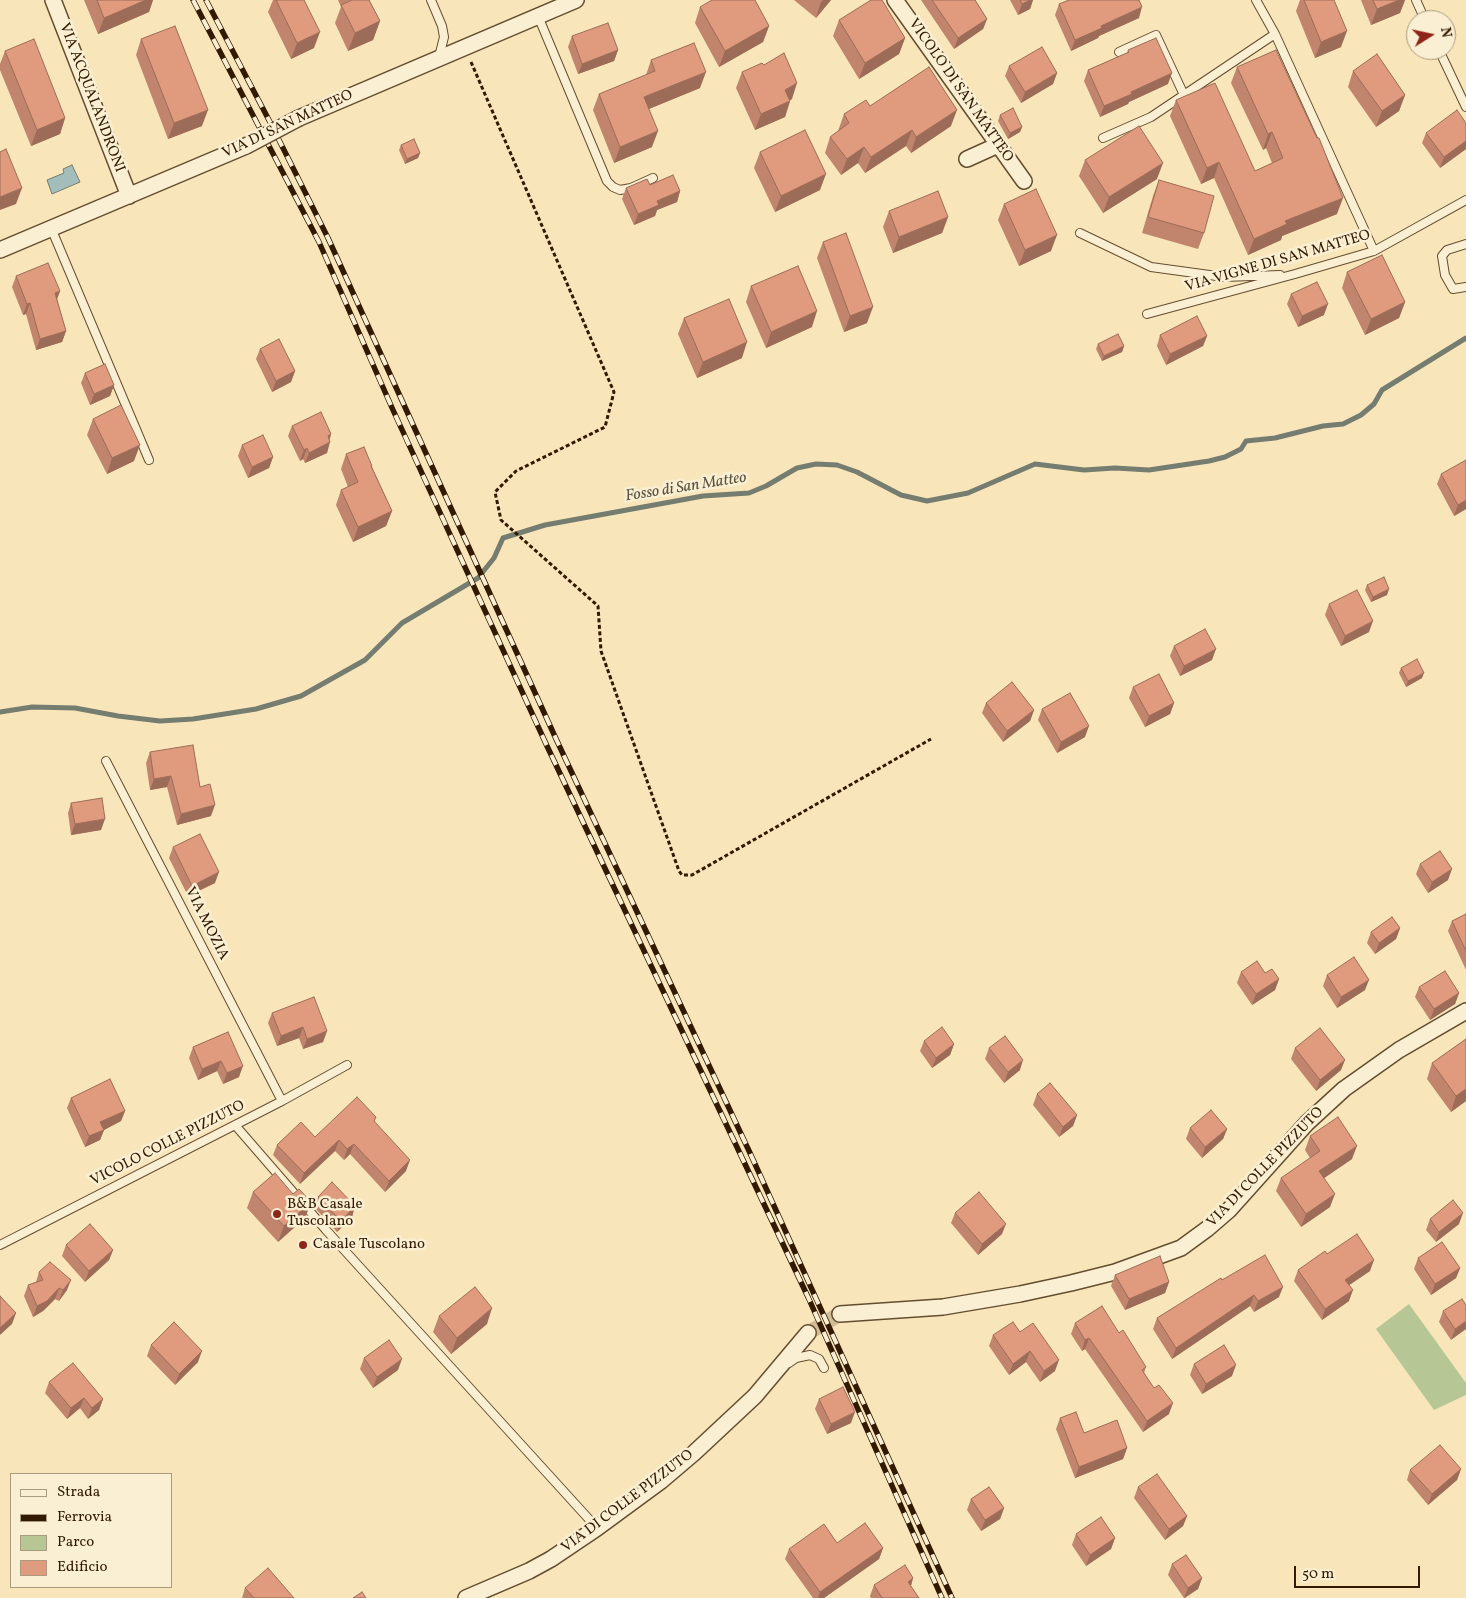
<!DOCTYPE html>
<html>
<head>
<meta charset="utf-8">
<style>
  body { margin:0 }
  #map { position:relative; width:1466px; height:1598px; overflow:hidden; background:#f8e6ba; font-family:Vollkorn,serif }
  canvas { display:block }
  .legend { position:absolute; left:10px; top:1473px; width:162px; height:115px; box-sizing:border-box; background:#faefd2; border:1px solid #aa9a7e; margin:0; padding:6px 9px; list-style:none; font-size:15px; color:#321a01 }
  .legend li { display:flex; align-items:center; gap:10px; height:25px }
  .legend b { width:25px; border:1px solid #aa9a7e }
  .north { position:absolute; left:1406px; top:10px; width:50px; height:50px; box-sizing:border-box; background:#faefd2; border:1px solid #aa9a7e; border-radius:50%; rotate:80deg; font-size:14px; font-weight:700; line-height:20px; text-align:center; color:#321a01 }
  .north::after { content:''; display:block; margin:auto; width:18px; height:22px; background:#8f2418; clip-path:polygon(50% 0,100% 100%,50% 72%,0 100%) }
  .scale { position:absolute; left:1294px; top:1566px; width:126px; height:22px; box-sizing:border-box; border:2px solid #321a01; border-top:0; padding-left:6px; font-size:15px; line-height:18px; white-space:nowrap; color:#321a01; -webkit-text-stroke:4px #faefd2; paint-order:stroke }
</style>
</head>
<body>
<div id="map">
<canvas width="1466" height="1598"></canvas>
<ul class="legend">
<li><b style="height:6px;background:#faefd2"></b>Strada</li>
<li><b style="height:6px;background:#321a01"></b>Ferrovia</li>
<li><b style="height:14px;background:#b7c695"></b>Parco</li>
<li><b style="height:14px;background:#e09a7e"></b>Edificio</li>
</ul>
<div class="north">N</div>
<div class="scale">50 m</div>
</div>
<script>
const c = document.querySelector('canvas').getContext('2d');
c.lineJoin = 'round';
function paint(path, color) { c.fillStyle = color; c.fill(path, 'evenodd'); }
const toPath = rows => new Path2D(rows.map(r => 'M' + r).join(''));
function strokePath(path, color, width, dash) { c.strokeStyle = color; c.lineWidth = width; c.lineCap = dash ? 'butt' : 'round'; c.setLineDash(dash || []); c.stroke(path); }
function drawText(font, color, halo, rows, align = 'center') {
  c.font = font + ' Vollkorn,serif'; c.lineWidth = 5; c.setLineDash([]); c.textBaseline = 'middle'; c.strokeStyle = halo; c.fillStyle = color; for (const [text, x, y, turn = 0] of rows) {
    c.save(); c.translate(x, y); c.rotate((+turn || 0) * Math.PI / 180); c.textAlign = isNaN(turn) ? turn : align; if (halo) c.strokeText(text, 0, 0); c.fillText(text, 0, 0); c.restore();
  }
}
paint(toPath([
  [1409,1304,1466,1383,1466,1395,1434,1410,1376,1329]
]), '#b7c695');
const water = toPath([
  [72,165,80,182,52,194,47,180,64,173,63,169,72,165]
]);
paint(water, '#a2bdba');
strokePath(water, '#757c70', 1);
strokePath(toPath([
  [0,712,32,707,75,708,118,716,160,721,193,719,256,709,301,696,365,660,402,623,478,578,494,558,503,538,545,525,703,496,749,493,766,486,797,468,816,464,837,465,857,472,901,495,927,501,968,493,1035,464,1084,470,1115,468,1149,470,1209,461,1225,457,1241,449,1246,441,1275,438,1323,426,1343,424,1361,415,1374,404,1382,390,1466,338]
]), '#757c70', 5);
strokePath(toPath([
  [808,1333,840,1314]
]), '#d0bd95', 15, [15, 8]);
const lane = toPath([
  [431,0,442,26,444,37,439,57],
  [1256,0,1275,34],
  [1416,0,1425,20],
  [538,16,607,181,613,187,620,190,631,188,653,178],
  [1439,50,1466,107],
  [1119,52,1156,35,1184,95],
  [1103,138,1151,117,1275,34,1374,251],
  [51,228,149,460],
  [1080,233,1151,267,1224,277,1280,275],
  [1466,244,1447,250,1442,256,1445,275,1453,289,1466,287],
  [1147,314,1295,274,1374,251,1466,200],
  [106,761,282,1101],
  [235,1125,326,1230,597,1528],
  [0,1245,282,1101,347,1065],
  [789,1363,796,1358,810,1355,819,1359,824,1368]
]);
const street = toPath([
  [53,0,129,196],
  [895,0,1024,181],
  [299,118,576,0],
  [967,159,998,145],
  [0,250,246,146],
  [840,1314,943,1307,1020,1294,1071,1283,1115,1272,1181,1248,1207,1229,1229,1210,1307,1123,1344,1089,1399,1050,1466,1011],
  [466,1598,529,1571,551,1559,597,1528,661,1481,694,1453,755,1396,808,1333]
]);
strokePath(lane, '#644d2f', 10);
strokePath(street, '#644d2f', 18);
strokePath(toPath([
  [471,62,614,392,605,427,516,471,495,492,501,520,598,606,601,651,679,871,682,875,692,875,931,739]
]), '#321a01', 3, [4, 2.5]);
strokePath(lane, '#faefd2', 8);
strokePath(street, '#faefd2', 15);
const rail = toPath([
  [193,0,319,242,393,410,547,746,808,1297,942,1598],
  [206,0,271,124,328,238,557,741,750,1153,952,1598]
]);
strokePath(rail, '#321a01', 5.5);
strokePath(rail, '#faefd2', 4, [11]);
const streetBridge = toPath([
  [246,146,299,118]
]);
strokePath(streetBridge, '#644d2f', 18, []);
strokePath(streetBridge, '#faefd2', 15);
paint(toPath([
  [84,0,153,0,149,12,98,34],
  [273,0,304,0,314,48,291,59,268,12],
  [338,0,369,0,380,21,373,40,348,51,335,23,341,7],
  [794,0,831,0,816,18],
  [921,0,975,0,987,19,983,29,954,49],
  [1010,0,1033,0,1030,9,1018,15],
  [1300,0,1334,0,1341,47,1315,58,1296,11],
  [1361,0,1405,0,1400,13,1371,25],
  [1059,4,1139,18,1099,36,1098,38,1071,51,1055,15],
  [700,7,769,26,763,42,719,67,695,23],
  [839,20,905,38,899,54,859,79,833,36],
  [572,36,618,50,614,61,578,74,568,47],
  [141,39,202,126,168,139,136,55],
  [1128,50,1168,84,1129,102,1128,104,1100,117,1084,81,1088,70,1127,53],
  [5,51,65,118,60,134,31,146,0,70,0,64],
  [651,60,700,88,649,109,652,147,614,163,593,110,599,94,646,75],
  [1009,66,1057,73,1053,84,1021,103,1005,76],
  [1237,67,1337,214,1282,236,1281,240,1248,255,1214,178,1201,184,1170,116,1176,100,1255,171,1272,163,1266,148,1263,150,1231,83],
  [1353,71,1405,95,1399,111,1376,127,1348,87],
  [742,72,792,99,790,100,790,101,785,117,755,130,736,88],
  [870,106,951,126,911,153,906,146,865,173,858,163,841,175,825,153,830,137,838,131,844,114],
  [1000,115,1022,127,1020,132,1008,139,998,121],
  [1466,123,1466,149,1440,168,1422,143,1426,133],
  [401,145,420,153,418,158,405,164,399,150],
  [760,152,820,190,775,212,754,168],
  [1085,160,1157,179,1103,213,1079,176],
  [1159,180,1204,233,1198,249,1142,233,1153,196],
  [650,185,680,191,677,202,657,210,655,216,634,225,622,199,626,188],
  [1004,204,1051,251,1019,266,998,220],
  [889,211,948,217,942,233,893,253,883,227],
  [823,242,867,323,844,332,817,258],
  [1347,272,1405,302,1399,318,1365,335,1342,288],
  [16,276,60,291,57,299,66,331,62,342,36,350,26,314,23,315,12,287],
  [751,286,812,327,766,348,746,302],
  [1291,294,1324,315,1298,327,1287,304],
  [684,318,742,358,697,378,678,334],
  [1160,335,1207,336,1203,346,1166,365,1157,346],
  [1098,344,1124,346,1122,352,1102,361,1096,349],
  [260,349,295,371,291,382,272,392,256,359],
  [85,373,114,385,110,396,90,405,81,383],
  [93,419,134,461,107,474,87,435],
  [292,426,331,434,327,453,305,463,303,459,300,461,288,436],
  [242,445,273,457,269,468,248,478,238,456],
  [346,454,372,466,372,467,392,511,386,526,353,542,336,505,341,490,348,487,341,469],
  [1441,474,1466,509,1454,516,1437,484],
  [1367,585,1387,595,1371,602,1365,590],
  [1329,604,1369,632,1341,646,1325,615],
  [1174,646,1212,660,1180,676,1170,656],
  [1401,668,1422,678,1406,687,1399,673],
  [1133,687,1174,703,1170,714,1145,727,1129,698],
  [986,703,1034,710,1030,721,1003,742,982,713],
  [1042,709,1085,737,1057,753,1038,720],
  [150,752,200,787,211,816,177,825,167,787,150,790,146,763],
  [71,803,101,830,71,835,68,813],
  [173,847,215,883,188,896,169,858],
  [1420,864,1448,880,1428,893,1416,874],
  [1466,914,1466,970,1448,931,1452,921],
  [1400,928,1396,939,1375,954,1367,943,1371,932],
  [1241,972,1265,973,1279,979,1275,990,1252,1005,1237,983],
  [1327,975,1365,990,1337,1008,1323,986],
  [1419,987,1459,993,1455,1004,1430,1020,1415,997],
  [272,1013,327,1031,323,1042,303,1049,299,1038,277,1046,268,1023],
  [228,1032,239,1077,223,1084,217,1071,198,1080,189,1058,193,1047],
  [1466,1039,1466,1101,1451,1112,1427,1079,1432,1063],
  [924,1041,954,1044,950,1055,932,1068,920,1051],
  [989,1048,1020,1070,1004,1083,985,1059],
  [1295,1048,1341,1070,1316,1091,1291,1059],
  [1037,1094,1077,1115,1073,1126,1059,1137,1033,1105],
  [71,1098,125,1111,121,1121,104,1130,100,1140,85,1147,67,1108],
  [376,1117,374,1122,406,1171,385,1192,350,1154,344,1160,335,1151,300,1184,273,1155,277,1145,315,1137],
  [1190,1128,1227,1129,1223,1139,1202,1158,1186,1139],
  [1310,1136,1352,1159,1324,1178,1330,1207,1301,1227,1276,1191,1281,1178,1310,1158,1305,1150],
  [253,1192,293,1194,311,1202,305,1218,278,1242,247,1208],
  [318,1197,355,1206,352,1217,337,1232,314,1207],
  [955,1213,1002,1234,978,1255,951,1223],
  [1430,1219,1459,1224,1436,1242,1426,1230],
  [66,1245,113,1250,109,1260,85,1282,62,1256],
  [1327,1254,1370,1271,1349,1285,1349,1301,1322,1320,1294,1281,1298,1270],
  [1418,1258,1460,1268,1456,1278,1431,1295,1414,1269],
  [39,1272,67,1290,59,1301,55,1299,43,1311,33,1317,24,1296,28,1285,36,1282],
  [1115,1275,1169,1282,1165,1293,1125,1310,1111,1286],
  [1222,1280,1279,1297,1254,1312,1250,1306,1172,1359,1153,1329,1157,1318],
  [1466,1305,1451,1340,1439,1322,1443,1311],
  [439,1316,487,1324,451,1354,433,1332],
  [1075,1323,1119,1333,1146,1367,1144,1373,1169,1414,1143,1432,1085,1349,1082,1351,1071,1334],
  [1020,1332,1055,1371,1040,1382,1026,1362,1009,1375,989,1346,993,1335],
  [151,1345,198,1362,175,1385,147,1356],
  [364,1358,398,1370,373,1388,360,1369],
  [1194,1364,1232,1376,1202,1394,1190,1375],
  [49,1382,103,1399,99,1410,88,1419,80,1408,67,1419,45,1393],
  [819,1399,851,1423,827,1434,815,1409],
  [1060,1418,1084,1433,1127,1448,1123,1459,1075,1478,1056,1429],
  [1461,1469,1457,1480,1428,1505,1407,1480,1410,1470],
  [1138,1487,1187,1516,1183,1526,1165,1540,1134,1498],
  [971,1499,1004,1508,1000,1519,981,1531,967,1510],
  [1076,1534,1115,1538,1111,1549,1086,1566,1072,1545],
  [883,1548,879,1559,824,1598,813,1598,785,1559,789,1549],
  [1172,1564,1202,1578,1198,1589,1185,1598,1184,1598,1168,1575],
  [913,1578,911,1586,919,1598,871,1598,870,1596,874,1585],
  [245,1588,294,1598,242,1598]
]), '#c1846c');
paint(toPath([
  [146,0,153,0,149,12,98,34,104,18],
  [823,0,831,0,816,18,821,2],
  [1030,0,1033,0,1030,9,1018,15,1022,4],
  [1399,0,1405,0,1400,13,1371,25,1377,9],
  [1142,7,1139,18,1099,36,1098,38,1071,51,1075,40,1101,26],
  [987,19,983,29,954,49,958,38],
  [380,21,373,40,348,51,355,33],
  [769,26,763,42,719,67,725,51],
  [1347,31,1341,47,1315,58,1321,42],
  [320,32,314,48,291,59,297,43],
  [905,38,899,54,859,79,865,63],
  [618,50,614,61,578,74,582,64],
  [706,72,700,88,639,113,644,97],
  [1057,73,1053,84,1021,103,1025,92],
  [1172,73,1168,84,1129,102,1128,104,1100,117,1104,106,1131,92],
  [797,83,792,99,781,105,790,101,785,117,755,130,761,114,785,90],
  [1405,95,1399,111,1376,127,1382,111],
  [208,110,202,126,168,139,174,123],
  [957,110,951,126,911,153,916,137],
  [65,118,60,134,31,146,37,130],
  [1022,127,1020,132,1008,139,1010,133],
  [912,130,906,146,865,173,871,157],
  [658,131,652,147,614,163,620,147],
  [1272,132,1266,148,1263,150,1268,134],
  [1466,141,1466,149,1440,168,1444,157],
  [864,147,858,163,841,175,847,159],
  [420,153,418,158,405,164,407,159],
  [1219,162,1214,178,1201,184,1207,168],
  [1163,163,1157,179,1103,213,1109,197],
  [826,174,820,190,775,212,781,196],
  [22,188,16,204,0,210,0,197],
  [680,191,677,202,657,210,655,216,634,225,638,214,657,201],
  [1343,198,1337,214,1282,236,1281,240,1248,255,1254,239,1285,221],
  [948,217,942,233,893,253,899,237],
  [1057,235,1051,251,1019,266,1025,250],
  [60,291,56,302,55,293],
  [1405,302,1399,318,1365,335,1371,319],
  [30,303,26,314,23,315,27,304],
  [1328,304,1324,315,1298,327,1302,316],
  [873,307,867,323,844,332,850,316],
  [817,311,812,327,766,348,771,332],
  [66,331,62,342,36,350,40,339],
  [1207,336,1203,346,1166,365,1170,354],
  [747,342,742,358,697,378,703,362],
  [1124,346,1122,352,1102,361,1104,356],
  [295,371,291,382,272,392,276,381],
  [114,385,110,396,90,405,94,394],
  [331,434,328,443,330,442,327,453,305,463,309,453,328,436],
  [140,445,134,461,107,474,112,458],
  [307,448,303,459,300,461,304,450],
  [273,457,269,468,248,478,252,467],
  [1466,500,1466,509,1454,516,1458,505],
  [392,511,386,526,353,542,358,527],
  [1389,589,1387,595,1371,602,1373,597],
  [1373,621,1369,632,1341,646,1345,636],
  [1216,649,1212,660,1180,676,1184,666],
  [1424,673,1422,678,1406,687,1408,681],
  [1174,703,1170,714,1145,727,1149,716],
  [1034,710,1030,721,1003,742,1007,731],
  [1089,726,1085,737,1057,753,1061,742],
  [171,776,167,787,150,790,154,779],
  [215,805,211,816,177,825,181,814],
  [105,819,101,830,71,835,75,824],
  [1452,869,1448,880,1428,893,1432,882],
  [219,872,215,883,188,896,192,886],
  [1400,928,1396,939,1375,954,1379,943],
  [1279,979,1275,990,1252,1005,1256,994],
  [1369,980,1365,990,1337,1008,1341,997],
  [1459,993,1455,1004,1430,1020,1434,1009],
  [303,1027,299,1038,277,1046,281,1036],
  [327,1031,323,1042,303,1049,307,1039],
  [954,1044,950,1055,932,1068,936,1058],
  [1023,1060,1020,1070,1004,1083,1008,1072],
  [1345,1060,1341,1070,1316,1091,1320,1080],
  [221,1061,217,1071,198,1080,202,1069],
  [243,1066,239,1077,223,1084,227,1073],
  [1466,1089,1466,1101,1451,1112,1456,1096],
  [125,1111,121,1121,104,1130,100,1140,85,1147,89,1136,100,1122],
  [1077,1115,1073,1126,1059,1137,1063,1127],
  [1227,1129,1223,1139,1202,1158,1205,1147],
  [339,1140,335,1151,300,1184,304,1173],
  [354,1144,350,1154,344,1160,347,1149],
  [1357,1146,1352,1159,1314,1185,1319,1171],
  [410,1160,406,1171,385,1192,389,1181],
  [1335,1194,1330,1207,1301,1227,1306,1214],
  [311,1202,305,1218,278,1242,284,1226],
  [355,1206,352,1217,337,1232,341,1221],
  [1463,1213,1459,1224,1436,1242,1439,1232],
  [1006,1224,1002,1234,978,1255,982,1244],
  [113,1250,109,1260,85,1282,89,1271],
  [1374,1260,1370,1271,1342,1290,1345,1280],
  [1460,1268,1456,1278,1431,1295,1435,1284],
  [71,1280,67,1290,59,1301,63,1290],
  [1169,1282,1165,1293,1125,1310,1129,1299],
  [1283,1287,1279,1297,1254,1312,1258,1301],
  [59,1288,55,1299,43,1311,33,1317,37,1306],
  [1353,1290,1349,1301,1322,1320,1325,1309],
  [1254,1295,1250,1306,1172,1359,1176,1348],
  [492,1308,487,1324,451,1354,457,1338],
  [16,1313,12,1324,0,1335,0,1328],
  [1466,1321,1466,1329,1451,1340,1455,1329],
  [1089,1338,1085,1349,1082,1351,1085,1340],
  [202,1351,198,1362,175,1385,179,1374],
  [1030,1351,1026,1362,1009,1375,1013,1364],
  [402,1359,398,1370,373,1388,377,1377],
  [1059,1360,1055,1371,1040,1382,1044,1371],
  [1236,1365,1232,1376,1202,1394,1206,1384],
  [84,1398,80,1408,67,1419,71,1408],
  [103,1399,99,1410,88,1419,92,1408],
  [1173,1403,1169,1414,1143,1432,1147,1421],
  [855,1412,851,1423,827,1434,831,1424],
  [1127,1448,1123,1459,1075,1478,1079,1467],
  [1461,1469,1457,1480,1428,1505,1432,1494],
  [1004,1508,1000,1519,981,1531,985,1520],
  [1187,1516,1183,1526,1165,1540,1169,1529],
  [1115,1538,1111,1549,1086,1566,1090,1555],
  [883,1548,879,1559,824,1598,818,1598,820,1592],
  [913,1578,910,1589,908,1582],
  [1202,1578,1198,1589,1184,1598,1188,1588]
]), '#9d6c58');
const building = toPath([
  [97,0,146,0,104,18,97,0],
  [276,0,304,0,320,32,297,43,276,0],
  [352,0,369,0,380,21,355,33,341,5,352,0],
  [712,0,755,0,769,26,725,51,700,7,712,0],
  [871,0,882,0,905,38,865,63,839,20,871,0],
  [932,0,975,0,987,19,958,38,932,0],
  [1020,0,1030,0,1022,4,1020,0],
  [1069,0,1139,0,1142,7,1101,26,1102,28,1075,40,1059,4,1069,0],
  [1304,0,1334,0,1347,31,1321,42,1304,0],
  [1373,0,1399,0,1377,9,1373,0],
  [608,23,618,50,582,64,572,36,608,23],
  [175,26,208,110,174,123,141,39,175,26],
  [1156,38,1172,73,1131,92,1132,94,1104,106,1088,70,1129,52,1128,50,1156,38],
  [34,39,65,118,37,130,5,51,34,39],
  [694,43,706,72,644,97,658,131,620,147,599,94,655,71,651,60,694,43],
  [1042,47,1057,73,1025,92,1009,66,1042,47],
  [1276,50,1317,138,1319,138,1343,198,1285,221,1287,224,1254,239,1219,162,1207,168,1176,100,1215,83,1255,171,1283,158,1272,132,1268,134,1237,67,1276,50],
  [784,53,797,83,785,90,790,101,761,114,742,72,762,63,764,65,784,53],
  [1377,54,1405,95,1382,111,1353,71,1377,54],
  [929,67,957,110,916,137,912,130,871,157,864,147,847,159,830,137,849,123,844,114,866,100,870,106,929,67],
  [1013,108,1022,127,1010,133,1000,115,1013,108],
  [1457,110,1466,123,1466,141,1444,157,1426,133,1457,110],
  [1139,126,1163,163,1109,197,1085,160,1139,126],
  [805,130,826,174,781,196,760,152,805,130],
  [414,139,420,153,407,159,401,145,414,139],
  [6,149,22,188,0,197,0,152,6,149],
  [673,175,680,191,657,201,659,205,638,214,626,188,647,179,650,185,673,175],
  [1159,180,1214,196,1204,233,1148,217,1159,180],
  [1036,189,1057,235,1025,250,1004,204,1036,189],
  [938,191,948,217,899,237,889,211,938,191],
  [846,233,873,307,850,316,823,242,846,233],
  [1382,255,1405,302,1371,319,1347,272,1382,255],
  [48,263,60,291,55,293,66,331,40,339,30,303,27,304,16,276,48,263],
  [798,266,817,311,771,332,751,286,798,266],
  [1317,282,1328,304,1302,316,1291,294,1317,282],
  [729,299,747,342,703,362,684,318,729,299],
  [1197,316,1207,336,1170,354,1160,335,1197,316],
  [1118,334,1124,346,1104,356,1098,344,1118,334],
  [279,339,295,371,276,381,260,349,279,339],
  [105,364,114,385,94,394,85,373,105,364],
  [121,405,140,445,112,458,93,419,121,405],
  [321,412,331,434,328,436,330,442,309,453,307,448,304,450,292,426,321,412],
  [263,435,273,457,252,467,242,445,263,435],
  [364,447,372,466,371,466,392,511,358,527,341,490,358,482,346,454,364,447],
  [1466,460,1466,500,1458,505,1441,474,1466,460],
  [1384,577,1389,589,1373,597,1367,585,1384,577],
  [1357,590,1373,621,1345,636,1329,604,1357,590],
  [1205,629,1216,649,1184,666,1174,646,1205,629],
  [1417,659,1424,673,1408,681,1401,668,1417,659],
  [1159,674,1174,703,1149,716,1133,687,1159,674],
  [1012,682,1034,710,1007,731,986,703,1012,682],
  [1070,693,1089,726,1061,742,1042,709,1070,693],
  [193,745,200,787,210,784,215,805,181,814,171,776,154,779,150,752,193,745],
  [102,798,105,819,75,824,71,803,102,798],
  [200,834,219,872,192,886,173,847,200,834],
  [1440,851,1452,869,1432,882,1420,864,1440,851],
  [1466,914,1466,951,1452,921,1466,914],
  [1392,917,1400,928,1379,943,1371,932,1392,917],
  [1354,957,1369,980,1341,997,1327,975,1354,957],
  [1257,961,1265,973,1272,969,1279,979,1256,994,1241,972,1257,961],
  [1445,971,1459,993,1434,1009,1419,987,1445,971],
  [314,997,327,1031,307,1039,303,1027,281,1036,272,1013,314,997],
  [942,1027,954,1044,936,1058,924,1041,942,1027],
  [1320,1028,1345,1060,1320,1080,1295,1048,1320,1028],
  [228,1032,243,1066,227,1073,221,1061,202,1069,193,1047,228,1032],
  [1005,1036,1023,1060,1008,1072,989,1048,1005,1036],
  [1466,1039,1466,1089,1456,1096,1432,1063,1466,1039],
  [110,1079,125,1111,100,1122,104,1130,89,1136,71,1098,110,1079],
  [1050,1083,1077,1115,1063,1127,1037,1094,1050,1083],
  [357,1097,376,1117,374,1121,410,1160,389,1181,354,1144,347,1149,339,1140,304,1173,277,1145,301,1122,315,1137,357,1097],
  [1211,1110,1227,1129,1205,1147,1190,1128,1211,1110],
  [1338,1117,1357,1146,1319,1171,1335,1194,1306,1214,1281,1178,1320,1151,1310,1136,1338,1117],
  [275,1173,293,1194,299,1189,311,1202,284,1226,253,1192,275,1173],
  [332,1182,355,1206,341,1221,318,1197,332,1182],
  [979,1192,1006,1224,982,1244,955,1213,979,1192],
  [1453,1200,1463,1213,1439,1232,1430,1219,1453,1200],
  [90,1224,113,1250,89,1271,66,1245,90,1224],
  [1357,1234,1374,1260,1345,1280,1353,1290,1325,1309,1298,1270,1325,1251,1327,1254,1357,1234],
  [1442,1242,1460,1268,1435,1284,1418,1258,1442,1242],
  [1265,1255,1283,1287,1258,1301,1254,1295,1176,1348,1157,1318,1221,1278,1222,1280,1265,1255],
  [1160,1256,1169,1282,1129,1299,1115,1275,1160,1256],
  [50,1262,71,1280,63,1290,59,1288,47,1301,37,1306,28,1285,43,1280,39,1272,50,1262],
  [475,1287,492,1308,457,1338,439,1316,475,1287],
  [0,1296,16,1313,0,1328,0,1296],
  [1462,1299,1466,1305,1466,1321,1455,1329,1443,1311,1462,1299],
  [1102,1306,1119,1333,1123,1330,1146,1367,1142,1370,1154,1388,1159,1385,1173,1403,1147,1421,1089,1338,1085,1340,1075,1323,1102,1306],
  [174,1322,202,1351,179,1374,151,1345,174,1322],
  [1013,1322,1020,1332,1033,1323,1059,1360,1044,1371,1030,1351,1013,1364,993,1335,1013,1322],
  [389,1340,402,1359,377,1377,364,1358,389,1340],
  [1224,1345,1236,1365,1206,1384,1194,1364,1224,1345],
  [73,1363,103,1399,92,1408,84,1398,71,1408,49,1382,73,1363],
  [843,1387,855,1412,831,1424,819,1399,843,1387],
  [1076,1412,1084,1433,1117,1420,1127,1448,1079,1467,1060,1418,1076,1412],
  [1440,1445,1461,1469,1432,1494,1410,1470,1440,1445],
  [1157,1474,1187,1516,1169,1529,1138,1487,1157,1474],
  [989,1487,1004,1508,985,1520,971,1499,989,1487],
  [1101,1517,1115,1538,1090,1555,1076,1534,1101,1517],
  [865,1523,883,1548,820,1592,789,1549,824,1524,837,1543,865,1523],
  [1186,1555,1202,1578,1188,1588,1172,1564,1186,1555],
  [905,1565,913,1578,908,1582,919,1598,882,1598,874,1585,905,1565],
  [268,1568,294,1598,254,1598,245,1588,268,1568],
  [362,1592,366,1598,353,1598,362,1592]
]);
paint(building, '#e09a7e');
strokePath(building, '#9d6c58', 1);
for (const [x, y, r, color] of [
  [277,1214,5,"#8f2418"],
  [303,1245,5,"#8f2418"]
]) { const dot = new Path2D(); dot.arc(x, y, r, 0, 2 * Math.PI); c.fillStyle = color; c.fill(dot); strokePath(dot, '#faefd2', 2); }
drawText('15px', '#321a01', '#faefd2', [
  ["VICOLO DI SAN MATTEO",960,91,55],
  ["VIA ACQUALANDRONI",91,98,69],
  ["VIA DI SAN MATTEO",288,125,-25],
  ["VIA VIGNE DI SAN MATTEO",1278,262,-16],
  ["VIA MOZIA",206,924,63],
  ["VICOLO COLLE PIZZUTO",168,1144,-27],
  ["VIA DI COLLE PIZZUTO",1266,1168,-46],
  ["VIA DI COLLE PIZZUTO",628,1502,-37]
]);
drawText('15px', '#321a01', '#faefd2', [
  ["B&B Casale",287,1205],
  ["Tuscolano",287,1222],
  ["Casale Tuscolano",313,1245]
], 'left');
drawText('italic 16px', '#595342', '#faefd2', [
  ["Fosso di San Matteo",686,488,-9]
]);
</script>
</body>
</html>
